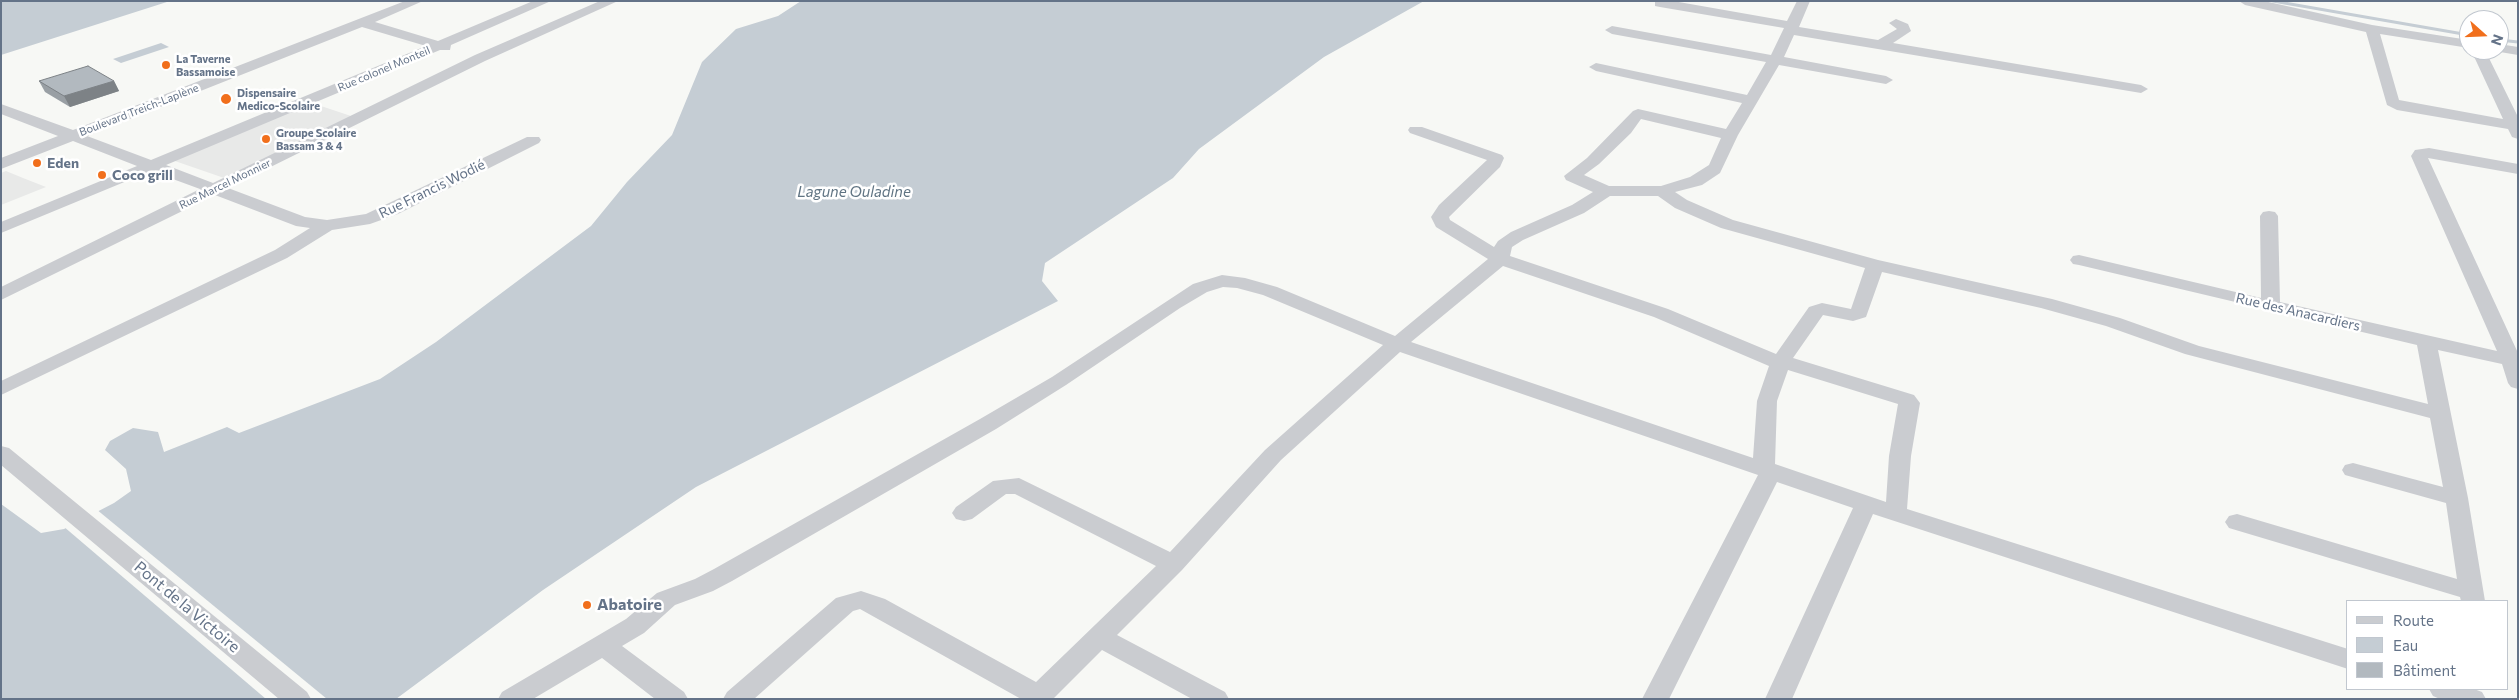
<!DOCTYPE html>
<html>
<head>
<meta charset="utf-8">
<style>
  body { margin:0 }
  #map { position:relative; width:2519px; height:700px; overflow:hidden; background:#f7f8f5; font-family:Commissioner,sans-serif }
  canvas { display:block }
  .frame { position:absolute; inset:0; border:2px solid #647388; pointer-events:none }
  .legend { position:absolute; left:2346px; top:600px; width:162px; height:90px; box-sizing:border-box; background:#fff; border:1px solid #c1c7cf; margin:0; padding:6px 9px; list-style:none; font-size:15px; color:#647388 }
  .legend li { display:flex; align-items:center; gap:10px; height:25px }
  .legend b { width:25px; border:1px solid #c1c7cf }
  .north { position:absolute; left:2459px; top:10px; width:50px; height:50px; box-sizing:border-box; background:#fff; border:1px solid #c1c7cf; border-radius:50%; rotate:110deg; font-size:14px; font-weight:700; line-height:20px; text-align:center; color:#647388 }
  .north::after { content:''; display:block; margin:auto; width:18px; height:22px; background:#f16f1c; clip-path:polygon(50% 0,100% 100%,50% 72%,0 100%) }
</style>
</head>
<body>
<div id="map">
<canvas width="2519" height="700"></canvas>
<div class="frame"></div>
<ul class="legend">
<li><b style="height:6px;background:#caccd0"></b>Route</li>
<li><b style="height:14px;background:#c5cdd4"></b>Eau</li>
<li><b style="height:14px;background:#b2b9bf"></b>Bâtiment</li>
</ul>
<div class="north">N</div>
</div>
<script>
const c = document.querySelector('canvas').getContext('2d');
c.lineJoin = 'round';
function paint(path, color) { c.fillStyle = color; c.fill(path, 'evenodd'); }
const toPath = rows => new Path2D(rows.map(r => 'M' + r).join(''));
function strokePath(path, color, width, dash) { c.strokeStyle = color; c.lineWidth = width; c.lineCap = dash ? 'butt' : 'round'; c.setLineDash(dash || []); c.stroke(path); }
function drawText(font, color, halo, rows, align = 'center') {
  c.font = font + ' Commissioner,sans-serif'; c.lineWidth = 5; c.setLineDash([]); c.textBaseline = 'middle'; c.strokeStyle = halo; c.fillStyle = color; for (const [text, x, y, turn = 0] of rows) {
    c.save(); c.translate(x, y); c.rotate((+turn || 0) * Math.PI / 180); c.textAlign = isNaN(turn) ? turn : align; if (halo) c.strokeText(text, 0, 0); c.fillText(text, 0, 0); c.restore();
  }
}
paint(toPath([
  [309,102,354,117,227,179,172,160],
  [6,171,23,178,46,187,1,205,1,173]
]), '#e8e9e8');
paint(toPath([
  [1,1,170,1,1,55],
  [801,1,1424,1,1324,57,1199,149,1173,178,1045,263,1042,281,1058,301,696,487,543,590,396,699,1,699,1,504,41,533,64,529,114,503,131,491,126,469,105,450,110,441,133,428,158,432,164,452,227,427,239,433,380,379,436,342,591,226,627,182,672,135,702,62,736,29,778,16],
  [161,43,169,47,121,63,113,59]
]), '#c5cdd4');
paint(toPath([
  [96,509,327,699,266,699,63,526]
]), '#f7f8f5');
strokePath(toPath([
  [2273,1,2469,35],
  [2499,40,2518,42]
]), '#c5cdd4', 3);
paint(toPath([
  [405,1,423,1,375,22,438,41,533,1,551,1,451,45,450,50,440,50,166,165,213,183,475,55,600,1,618,1,485,61,228,188,305,217,327,220,366,214,527,137,539,137,541,140,539,143,398,214,370,224,332,230,287,258,1,395,1,381,275,250,310,228,296,226,215,195,1,300,1,287,200,189,151,171,1,233,1,222,137,166,73,141,1,169,1,158,58,136,1,114,1,104,73,130,405,1],
  [362,27,426,46,151,160,87,136,362,27],
  [1655,1,1673,1,1787,21,1797,1,1810,1,1799,27,1878,40,1897,29,1889,23,1896,19,1908,24,1911,31,1893,43,2141,85,2148,89,2141,93,1794,35,1784,57,1886,76,1893,80,1886,84,1779,65,1738,135,1720,173,1702,185,1675,192,1687,200,1733,220,1878,260,2052,299,2120,318,2199,346,2428,404,2417,345,2079,265,2073,264,2070,260,2073,256,2079,255,2261,298,2260,216,2263,212,2269,211,2275,212,2278,216,2280,302,2497,351,2411,156,2415,150,2429,148,2518,164,2518,174,2428,158,2518,353,2518,389,2511,387,2508,383,2502,364,2438,350,2468,498,2485,601,2461,601,2460,597,2229,528,2225,522,2229,516,2237,514,2457,579,2446,503,2345,475,2342,470,2345,465,2353,463,2443,487,2430,418,2185,354,2106,326,2041,308,1882,272,1866,317,1853,321,1823,315,1793,358,1914,395,1920,403,1911,456,1907,509,2348,649,2348,669,1873,514,1792,699,1765,699,1853,508,1777,482,1669,699,1642,699,1758,475,1400,352,1281,460,1182,570,1117,635,1225,692,1229,699,1192,699,1102,650,1053,699,1021,699,860,609,853,611,754,699,723,699,727,692,836,598,861,591,885,599,1036,682,1156,566,1015,494,1006,494,972,519,964,521,956,519,952,513,956,507,993,481,1019,478,1170,552,1265,450,1383,345,1263,295,1237,288,1223,287,1207,292,1180,308,1066,385,996,429,732,581,713,591,675,605,644,633,622,646,684,692,688,699,655,699,602,658,533,699,498,699,502,692,626,619,657,593,695,579,714,569,980,419,1052,377,1193,284,1222,275,1245,278,1277,287,1395,336,1488,259,1436,227,1431,217,1439,205,1487,160,1410,133,1408,130,1410,127,1422,127,1502,155,1504,158,1500,167,1449,217,1450,220,1494,247,1498,241,1511,232,1572,205,1593,192,1566,180,1564,176,1587,158,1633,111,1638,109,1726,129,1742,103,1596,71,1589,67,1596,63,1747,95,1766,62,1612,34,1605,30,1612,26,1771,55,1784,28,1660,7,1655,6,1655,1],
  [1641,119,1721,138,1709,165,1690,177,1661,186,1609,186,1584,175,1599,164,1631,133,1641,119],
  [1610,196,1658,196,1675,208,1721,228,1865,268,1851,309,1822,303,1809,307,1776,354,1668,309,1510,256,1512,247,1523,240,1584,213,1610,196],
  [1503,266,1654,317,1769,366,1757,401,1753,458,1411,342,1503,266],
  [1788,370,1898,404,1889,456,1886,502,1775,464,1777,401,1788,370],
  [2239,1,2264,1,2372,25,2469,40,2469,48,2380,34,2399,100,2503,119,2471,50,2485,50,2518,117,2518,139,2512,137,2508,129,2397,110,2387,105,2366,32,2245,5,2239,1],
  [2499,44,2518,47,2518,55,2494,51,2499,50,2499,44],
  [1,446,9,448,307,692,311,699,279,699,1,465,1,446],
  [2429,689,2474,689,2482,692,2486,699,2440,699,2433,696,2429,689]
]), '#caccd0');
paint(toPath([
  [39,81,114,81,119,91,70,107,45,92]
]), '#999fa4');
paint(toPath([
  [114,81,119,91,70,107,64,96]
]), '#7d8286');
const building = toPath([
  [88,66,114,81,64,96,39,81,88,66]
]);
paint(building, '#b2b9bf');
strokePath(building, '#7d8286', 1);
for (const [x, y, r, color] of [
  [166,65,5,"#f16f1c"],
  [226,99,6,"#f16f1c"],
  [266,139,5,"#f16f1c"],
  [37,163,5,"#f16f1c"],
  [102,175,5,"#f16f1c"],
  [587,605,5,"#f16f1c"]
]) { const dot = new Path2D(); dot.arc(x, y, r, 0, 2 * Math.PI); c.fillStyle = color; c.fill(dot); strokePath(dot, '#fff', 2); }
drawText('bold 11px', '#647388', '#fff', [
  ["La Taverne",176,59],
  ["Bassamoise",176,72],
  ["Dispensaire",237,93],
  ["Medico-Scolaire",237,106],
  ["Groupe Scolaire",276,133],
  ["Bassam 3 & 4",276,146]
], 'left');
drawText('11px', '#647388', '#fff', [
  ["Rue colonel Monteil",384,69,-23],
  ["Boulevard Treich-Laplène",139,110,-21],
  ["Rue Marcel Monnier",225,184,-26]
]);
drawText('bold 14px', '#647388', '#fff', [
  ["Eden",47,163],
  ["Coco grill",112,175]
], 'left');
drawText('14px', '#647388', '#fff', [
  ["Rue Francis Wodié",432,189,-26],
  ["Rue des Anacardiers",2298,312,13]
]);
drawText('italic 15px', '#607483', '#fff', [
  ["Lagune Ouladine",854,192]
]);
drawText('bold 16px', '#647388', '#fff', [
  ["Abatoire",597,605]
], 'left');
drawText('16px', '#647388', '#fff', [
  ["Pont de la Victoire",187,607,40]
]);
</script>
</body>
</html>
